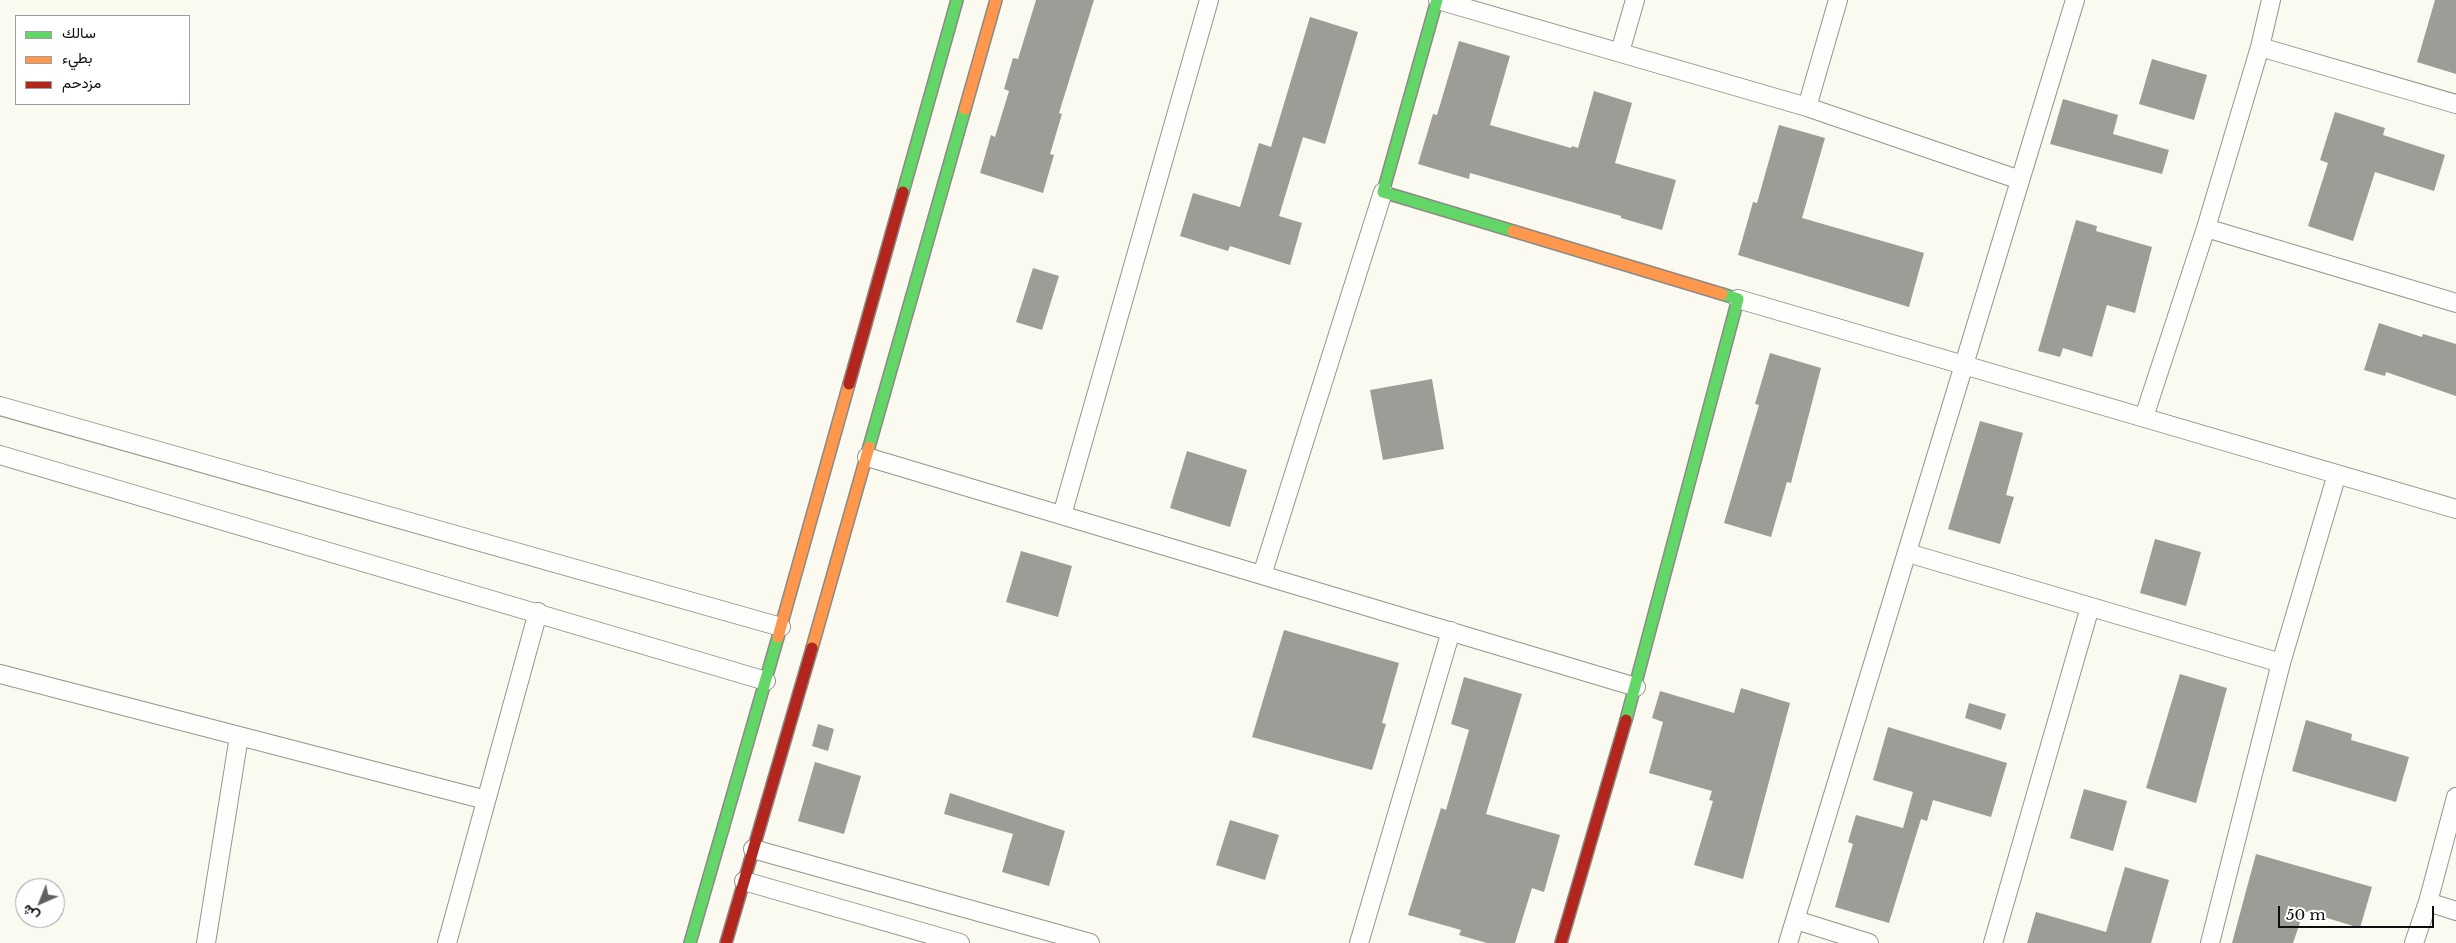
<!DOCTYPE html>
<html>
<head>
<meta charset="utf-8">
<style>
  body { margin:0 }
  #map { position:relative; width:2456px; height:943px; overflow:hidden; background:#fbfaf0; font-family:"Libre Baskerville",Vazirmatn,serif }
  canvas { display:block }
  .legend { position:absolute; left:15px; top:15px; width:175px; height:90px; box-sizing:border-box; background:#fff; border:1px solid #9e9e9e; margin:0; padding:6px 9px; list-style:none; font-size:15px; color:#0d0d0d }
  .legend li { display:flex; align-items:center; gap:10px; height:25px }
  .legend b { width:25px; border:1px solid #9e9e9e }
  .north { position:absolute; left:15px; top:878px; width:50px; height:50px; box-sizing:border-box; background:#fff; border:1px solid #9e9e9e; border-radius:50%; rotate:224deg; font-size:14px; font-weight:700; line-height:20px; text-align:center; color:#0d0d0d }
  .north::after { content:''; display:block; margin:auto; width:18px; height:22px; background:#60605c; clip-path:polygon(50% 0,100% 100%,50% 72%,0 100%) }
  .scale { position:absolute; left:2278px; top:906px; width:156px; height:22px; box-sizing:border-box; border:2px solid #0d0d0d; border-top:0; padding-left:6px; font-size:15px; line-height:18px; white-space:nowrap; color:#0d0d0d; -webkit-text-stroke:4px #fff; paint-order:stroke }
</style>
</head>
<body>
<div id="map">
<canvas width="2456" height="943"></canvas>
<ul class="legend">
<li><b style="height:6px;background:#63d668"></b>سالك</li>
<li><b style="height:6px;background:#ff974d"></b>بطيء</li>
<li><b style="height:6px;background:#b3261e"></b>مزدحم</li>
</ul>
<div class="north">ش</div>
<div class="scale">50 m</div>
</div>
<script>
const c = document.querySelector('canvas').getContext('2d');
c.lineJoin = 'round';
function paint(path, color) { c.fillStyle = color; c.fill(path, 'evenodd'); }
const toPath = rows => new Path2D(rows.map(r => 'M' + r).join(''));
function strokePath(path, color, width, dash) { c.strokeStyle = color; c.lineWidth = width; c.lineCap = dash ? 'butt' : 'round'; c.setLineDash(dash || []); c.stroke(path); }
paint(toPath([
  [1036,0,1094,0,1059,113,1062,114,1050,154,1054,155,1043,193,980,173,991,135,995,137,1009,91,1004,89,1013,58,1018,59],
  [2435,0,2456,0,2456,74,2417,62],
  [1310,17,1358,32,1325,144,1303,137,1279,216,1302,223,1290,265,1230,246,1228,251,1180,236,1193,193,1240,207,1259,143,1271,147],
  [1459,41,1510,56,1490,125,1571,148,1572,146,1578,148,1594,91,1632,103,1615,163,1676,180,1662,230,1621,218,1621,216,1470,173,1469,179,1418,164,1433,114,1437,115],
  [2152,59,2207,75,2194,120,2139,104],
  [2063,99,2118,115,2113,134,2169,150,2162,174,2050,144],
  [2335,112,2385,128,2383,135,2445,155,2434,191,2375,172,2353,241,2308,226,2328,163,2320,160],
  [1779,125,1825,138,1802,218,1924,253,1909,307,1738,255,1753,202,1757,203],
  [2076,220,2097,226,2096,231,2152,247,2135,313,2107,305,2092,357,2063,348,2060,357,2038,351],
  [1033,268,1059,276,1042,330,1016,322],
  [2379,323,2422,337,2423,334,2456,344,2456,396,2386,372,2385,376,2364,370],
  [1770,353,1821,368,1791,483,1787,482,1771,537,1724,523,1759,405,1755,404],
  [1432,379,1444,449,1383,460,1370,390],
  [1980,421,2023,433,2006,495,2014,497,2000,544,1948,529],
  [1187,451,1247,470,1230,527,1170,508],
  [2155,539,2201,552,2186,606,2140,593],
  [1021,551,1072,566,1058,617,1006,602],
  [1284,630,1399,663,1382,723,1386,724,1372,770,1252,737],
  [2180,674,2227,688,2196,803,2146,788],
  [1464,677,1522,694,1486,814,1560,835,1544,892,1532,888,1515,943,1487,943,1459,935,1461,930,1408,915,1441,808,1446,810,1469,730,1451,724],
  [1741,688,1790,703,1743,879,1694,865,1713,801,1709,800,1712,791,1649,773,1663,722,1652,718,1660,691,1734,713],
  [1969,703,2006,714,2001,730,1965,718],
  [2306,720,2352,734,2351,740,2409,757,2396,802,2292,771],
  [818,724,834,729,828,751,812,746],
  [1888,727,2007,763,1991,817,1933,800,1927,821,1921,819,1889,923,1835,907,1853,844,1848,842,1856,815,1903,828,1913,792,1873,780],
  [815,762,861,776,844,834,798,821],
  [2084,789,2127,801,2113,851,2070,838],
  [950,793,1065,831,1049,886,1002,872,1013,834,944,814],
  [1230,820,1279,835,1265,880,1216,865],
  [2256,854,2372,887,2360,928,2304,911,2293,943,2232,943],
  [2125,867,2169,880,2151,943,2027,943,2036,912,2106,932]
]), '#9e9c96');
const street = toPath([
  [1438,0,1807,107],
  [1838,0,1807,107,2020,180],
  [2271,0,2260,47,2206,228,2456,303],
  [2260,47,2456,104],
  [1620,52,1635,0],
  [1738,299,2456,509],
  [0,406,781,627],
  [2144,417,2206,228],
  [0,455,766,681],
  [867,457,1636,687],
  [1062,515,1209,0],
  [1908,553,2281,663,2210,943],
  [1262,575,1383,192],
  [2281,663,2337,474],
  [0,674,486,800],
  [753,849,1090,943],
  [744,881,960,943],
  [2428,902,2456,797],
  [1796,920,1869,943],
  [206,943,239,736],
  [447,943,538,612],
  [1359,943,1451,631],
  [1788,943,2075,0],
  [1993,943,2090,607],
  [2414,943,2428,902,2456,911]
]);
const fast = toPath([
  [1437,0,1383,192,1513,231],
  [903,192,957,0],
  [869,447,965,109],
  [1626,720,1738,299,1722,294],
  [690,943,778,637]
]);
const slow = toPath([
  [965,109,996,0],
  [1513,231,1722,294],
  [778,637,849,384],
  [812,648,869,447]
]);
const jam = toPath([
  [849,384,903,192],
  [726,943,812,648],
  [1561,943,1626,720]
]);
strokePath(street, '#94948f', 20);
strokePath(fast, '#8b8a86', 14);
strokePath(slow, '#8b8a86', 14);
strokePath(jam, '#8b8a86', 14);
strokePath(street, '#fefefd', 18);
strokePath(fast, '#63d668', 11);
strokePath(slow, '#ff974d', 11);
strokePath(jam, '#b3261e', 11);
</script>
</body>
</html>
